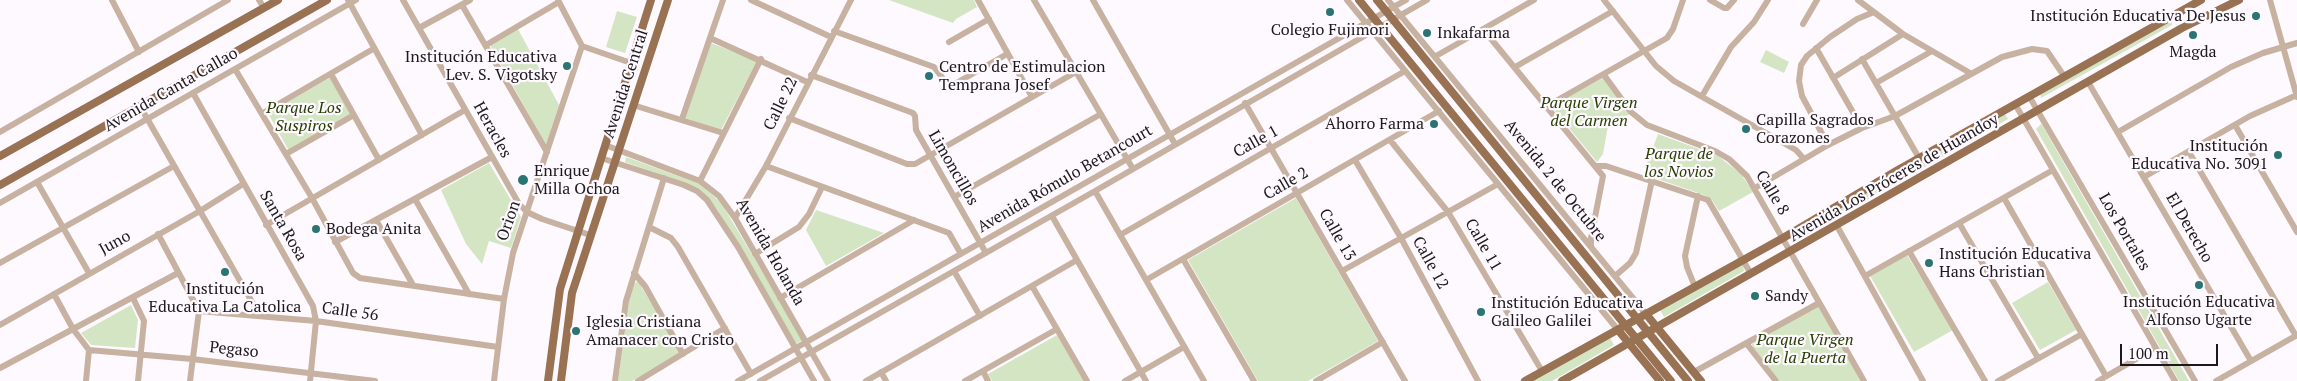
<!DOCTYPE html>
<html>
<head>
<meta charset="utf-8">
<style>
  body { margin:0 }
  #map { position:relative; width:2297px; height:381px; overflow:hidden; background:#fdf9fe; font-family:"PT Serif",serif }
  canvas { display:block }
  .scale { position:absolute; left:2120px; top:344px; width:98px; height:22px; box-sizing:border-box; border:2px solid #1c181c; border-top:0; padding-left:6px; font-size:15px; line-height:18px; white-space:nowrap; color:#1c181c; -webkit-text-stroke:4px #fdf9fe; paint-order:stroke }
</style>
</head>
<body>
<div id="map">
<canvas width="2297" height="381"></canvas>
<div class="scale">100 m</div>
</div>
<script>
const c = document.querySelector('canvas').getContext('2d');
c.lineJoin = 'round';
function paint(path, color) { c.fillStyle = color; c.fill(path, 'evenodd'); }
const toPath = rows => new Path2D(rows.map(r => 'M' + r).join(''));
function strokePath(path, color, width, dash) { c.strokeStyle = color; c.lineWidth = width; c.lineCap = dash ? 'butt' : 'round'; c.setLineDash(dash || []); c.stroke(path); }
function drawText(font, color, halo, rows, align = 'center') {
  c.font = font + ' "PT Serif",serif'; c.lineWidth = 4.5; c.setLineDash([]); c.textBaseline = 'middle'; c.strokeStyle = halo; c.fillStyle = color; for (const [text, x, y, turn = 0] of rows) {
    c.save(); c.translate(x, y); c.rotate((+turn || 0) * Math.PI / 180); c.textAlign = isNaN(turn) ? turn : align; if (halo) c.strokeText(text, 0, 0); c.fillText(text, 0, 0); c.restore();
  }
}
paint(toPath([
  [889,0,974,0,977,7,956,19,953,23],
  [617,11,637,17,625,53,606,47],
  [2172,20,2172,25,2041,98,2040,93],
  [518,29,559,105,546,145,490,45],
  [711,43,757,61,721,130,685,118],
  [1766,50,1789,62,1784,73,1760,62],
  [331,77,352,114,289,151,268,113],
  [1603,78,1630,114,1608,126,1603,154,1597,162,1551,106],
  [2005,114,2008,119,1794,242,1791,241,1791,236],
  [2041,124,2042,125,2189,381,2179,381,2036,129],
  [1658,134,1718,156,1741,174,1753,192,1719,211,1712,200,1704,195,1643,174],
  [626,157,700,184,715,197,723,206,803,340,796,344,717,209,707,197,698,188,625,162],
  [489,163,521,217,511,248,489,241,482,264,466,244,441,190],
  [1296,198,1378,341,1308,381,1258,381,1188,260],
  [816,210,884,233,826,266,806,230],
  [1907,255,1953,330,1914,352,1870,276],
  [1740,264,1743,265,1744,271,1664,317,1660,310],
  [638,281,681,353,632,381,618,381,631,286],
  [2048,282,2076,330,2040,350,2012,303],
  [131,305,138,320,135,348,91,345,81,333],
  [1818,306,1861,381,1779,381,1753,350,1752,344],
  [1057,335,1084,381,992,381,988,374],
  [1609,336,1614,345,1552,381,1530,381]
]), '#d4e5c4');
strokePath(toPath([
  [112,0,139,52],
  [259,0,264,8],
  [348,0,422,135],
  [403,0,519,204,527,212,542,219,590,235],
  [558,0,582,46],
  [751,0,831,37],
  [978,0,1032,97],
  [1034,0,1133,169],
  [1093,0,1175,144],
  [1347,0,1618,330],
  [1388,0,1646,314],
  [1604,0,1656,66,1674,81,1796,150,1804,159],
  [1710,0,1724,8,1727,8,1734,0],
  [1858,0,1903,34,1970,73],
  [2270,0,2297,97],
  [462,5,547,152],
  [1803,24,1817,0],
  [419,28,470,0],
  [1483,29,1603,176,1591,238,1591,246],
  [834,31,934,67,948,85,953,85,1007,54],
  [710,38,807,82],
  [949,42,989,19],
  [486,45,559,2],
  [582,46,631,63],
  [1816,48,1862,128],
  [1436,56,1534,0],
  [1862,59,1919,158],
  [1515,67,1613,11],
  [235,69,312,198,353,273,360,278,504,299],
  [331,74,379,160],
  [811,75,913,113,915,116,916,130,986,253],
  [1604,75,1631,112,1647,125,1715,151,1729,159,1747,176,1864,381],
  [1833,78,1903,34],
  [2088,82,2251,361],
  [1876,83,1932,51],
  [193,93,313,306,316,321,310,381],
  [1702,96,1731,47,1754,22,1768,0],
  [2029,96,2195,381],
  [1245,103,1405,381],
  [2015,104,2175,381],
  [633,105,723,133],
  [140,106,260,316],
  [1547,106,1667,38,1673,29,1683,0],
  [263,113,373,49],
  [789,118,907,164,915,164,1076,72],
  [682,119,723,0],
  [2235,125,2297,232],
  [0,132,228,0],
  [2118,132,2231,67,2263,53,2297,43],
  [1390,140,1448,212,1542,371],
  [605,145,700,181,719,196,735,218,828,381],
  [1828,145,1802,96,1799,81,1801,65,1807,56,1830,37,1857,19,1874,12],
  [2189,152,2296,336],
  [286,154,354,115],
  [601,158,684,185,697,191,707,200,738,247,814,381],
  [1355,160,1401,238,1478,381],
  [766,166,949,233,961,254],
  [1596,166,1606,166,1708,200,1751,274],
  [2144,177,2250,116,2297,95],
  [700,181,761,59],
  [37,182,89,273],
  [1755,188,1828,145,1862,128,1895,116,2002,57,2032,49,2047,51,2064,76],
  [1095,191,1204,381],
  [954,197,1101,114],
  [2004,198,2106,376],
  [415,199,469,294],
  [0,203,356,0],
  [1052,216,1146,381],
  [735,218,766,166,851,0],
  [376,220,413,285],
  [1959,223,2038,358],
  [266,225,465,110],
  [1837,226,1923,381],
  [649,227,671,238,678,247,751,374],
  [158,234,199,311,190,381],
  [1120,235,1405,71],
  [335,242,492,157],
  [1909,251,1985,381],
  [755,254,799,227,809,214,822,187],
  [1183,259,1254,381],
  [0,263,174,166],
  [954,271,980,316],
  [1342,271,1498,184],
  [634,273,645,286,683,354],
  [1615,276,1630,263,1636,253,1652,180],
  [1865,276,2053,170],
  [1146,280,1439,111],
  [1032,286,1087,381],
  [1695,287,1687,267,1685,256,1698,196],
  [54,294,73,329,89,350,86,381],
  [133,298,144,321,138,381],
  [780,298,914,220],
  [199,311,316,321,498,347],
  [0,325,200,211,243,184],
  [1746,343,1776,381],
  [89,350,192,359,375,381],
  [0,368,178,273],
  [983,371,988,381],
  [881,372,886,381],
  [1694,372,1819,303],
  [494,381,504,299,513,253,582,46],
  [615,381,626,301,664,178],
  [638,381,725,328],
  [738,381,1406,0],
  [760,381,1095,191,1427,0],
  [866,381,1077,260],
  [965,381,1057,329],
  [1125,381,1184,347],
  [1316,381,1383,342],
  [1998,381,2082,334],
  [2098,381,2155,348],
  [2216,381,2297,335]
]), '#c7b1a0', 6);
strokePath(toPath([
  [1359,0,1671,381],
  [1377,0,1688,381],
  [0,156,278,0],
  [0,185,327,0],
  [1646,314,1701,381],
  [1618,330,1660,381],
  [548,381,560,289,651,0],
  [561,381,572,293,668,0],
  [1525,381,1783,238,1898,170,2201,0],
  [1562,381,2182,28,2239,0]
]), '#997253', 8);
for (const [x, y, r, color] of [
  [1330,12,5,"#2a7474"],
  [2256,16,5,"#2a7474"],
  [1427,33,5,"#2a7474"],
  [2193,35,5,"#2a7474"],
  [567,66,5,"#2a7474"],
  [929,76,5,"#2a7474"],
  [1434,124,5,"#2a7474"],
  [1746,129,5,"#2a7474"],
  [2278,155,5,"#2a7474"],
  [523,180,6,"#2a7474"],
  [316,229,5,"#2a7474"],
  [1929,263,5,"#2a7474"],
  [225,272,5,"#2a7474"],
  [2199,285,5,"#2a7474"],
  [1755,296,5,"#2a7474"],
  [1481,312,5,"#2a7474"],
  [576,331,5,"#2a7474"]
]) { const dot = new Path2D(); dot.arc(x, y, r, 0, 2 * Math.PI); c.fillStyle = color; c.fill(dot); strokePath(dot, '#fdf9fe', 2); }
drawText('16px', '#1c181c', '#fdf9fe', [
  ["Institución Educativa De Jesus",2246,16,"right"],
  ["Colegio Fujimori",1330,30,"center"],
  ["Inkafarma",1437,33],
  ["Magda",2193,52,"center"],
  ["Institución Educativa",557,57,"right"],
  ["Lev. S. Vigotsky",557,75,"right"],
  ["Centro de Estimulacion",939,67],
  ["Temprana Josef",939,85],
  ["Capilla Sagrados",1756,120],
  ["Corazones",1756,138],
  ["Ahorro Farma",1424,124,"right"],
  ["Institución",2268,146,"right"],
  ["Educativa No. 3091",2268,164,"right"],
  ["Enrique",534,171],
  ["Milla Ochoa",534,189],
  ["Bodega Anita",326,229],
  ["Institución Educativa",1939,254],
  ["Hans Christian",1939,272],
  ["Institución",225,289,"center"],
  ["Educativa La Catolica",225,307,"center"],
  ["Sandy",1765,296],
  ["Institución Educativa",2199,302,"center"],
  ["Alfonso Ugarte",2199,320,"center"],
  ["Institución Educativa",1491,303],
  ["Galileo Galilei",1491,321],
  ["Iglesia Cristiana",586,322],
  ["Amanacer con Cristo",586,340]
], 'left');
drawText('16px', '#1c181c', '#fdf9fe', [
  ["Avenida Central",626,84,-72],
  ["Avenida Canta Callao",171,90,-30],
  ["Calle 22",781,104,-64],
  ["Heracles",492,130,61],
  ["Calle 1",1256,142,-29],
  ["Limoncillos",953,168,60],
  ["Avenida Los Próceres de Huandoy",1894,178,-30],
  ["Avenida Rómulo Betancourt",1065,179,-30],
  ["Avenida 2 de Octubre",1555,181,51],
  ["Calle 2",1286,184,-30],
  ["Calle 8",1772,193,59],
  ["Orion",509,221,-71],
  ["Santa Rosa",283,226,60],
  ["El Derecho",2189,228,60],
  ["Los Portales",2124,232,60],
  ["Calle 13",1337,235,60],
  ["Juno",115,243,-29],
  ["Calle 11",1483,245,60],
  ["Avenida Holanda",770,252,60],
  ["Calle 12",1430,263,61],
  ["Calle 56",350,312,8],
  ["Pegaso",234,350,6]
]);
drawText('italic 16px', '#273e02', '#fdf9fe', [
  ["Parque Virgen",1589,103],
  ["del Carmen",1589,121],
  ["Parque Los",304,108],
  ["Suspiros",304,126],
  ["Parque de",1679,154],
  ["los Novios",1679,172],
  ["Parque Virgen",1805,340],
  ["de la Puerta",1805,358]
]);
</script>
</body>
</html>
